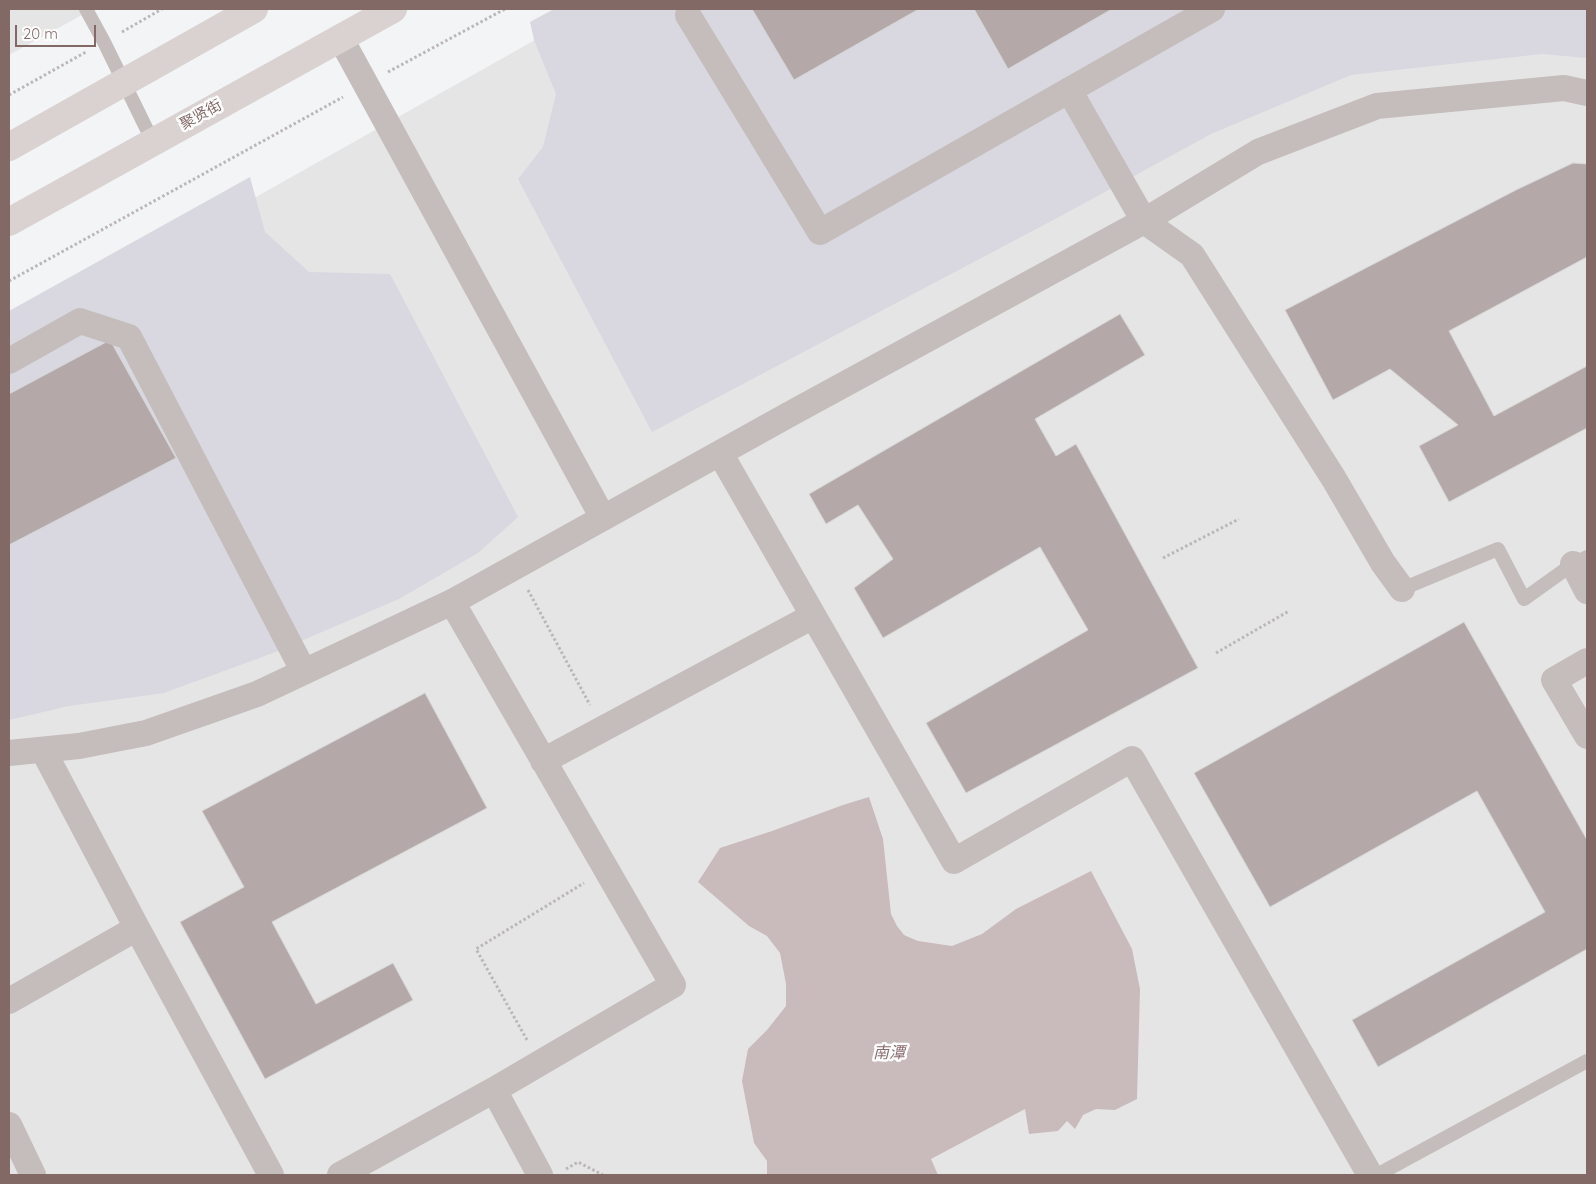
<!DOCTYPE html>
<html>
<head>
<meta charset="utf-8">
<style>
  body { margin:0 }
  #map { position:relative; width:1596px; height:1184px; overflow:hidden; background:#f3f4f6; font-family:Quicksand,sans-serif }
  canvas { display:block }
  .frame { position:absolute; inset:0; border:10px solid #826966; pointer-events:none }
  .scale { position:absolute; left:15px; top:25px; width:81px; height:22px; box-sizing:border-box; border:2px solid #826966; border-top:0; padding-left:6px; font-size:15px; line-height:18px; white-space:nowrap; color:#826966; -webkit-text-stroke:4px #fff; paint-order:stroke }
</style>
</head>
<body>
<div id="map">
<canvas width="1596" height="1184"></canvas>
<div class="frame"></div>
<div class="scale">20 m</div>
</div>
<script>
const c = document.querySelector('canvas').getContext('2d');
c.lineJoin = 'round';
function paint(path, color) { c.fillStyle = color; c.fill(path, 'evenodd'); }
const toPath = rows => new Path2D(rows.map(r => 'M' + r).join(''));
function strokePath(path, color, width, dash) { c.strokeStyle = color; c.lineWidth = width; c.lineCap = dash ? 'butt' : 'round'; c.setLineDash(dash || []); c.stroke(path); }
function drawText(font, color, halo, rows, align = 'center') {
  c.font = font + ' Quicksand,"Noto Sans SC",sans-serif'; c.lineWidth = 5; c.setLineDash([]); c.textBaseline = 'middle'; c.strokeStyle = halo; c.fillStyle = color; for (const [text, x, y, turn = 0] of rows) {
    c.save(); c.translate(x, y); c.rotate((+turn || 0) * Math.PI / 180); c.textAlign = isNaN(turn) ? turn : align; if (halo) c.strokeText(text, 0, 0); c.fillText(text, 0, 0); c.restore();
  }
}
paint(toPath([
  [9,9,93,9,9,55],
  [590,9,1587,9,1587,1175,9,1175,9,336]
]), '#e6e5e6');
paint(toPath([
  [554,9,1587,9,1587,58,1542,54,1351,75,1211,134,1059,217,652,432,518,179,543,147,556,94,534,40,530,22],
  [250,177,265,232,309,272,390,274,518,517,478,553,399,599,273,653,164,693,69,706,9,720,9,311]
]), '#d9d7df');
paint(toPath([
  [869,797,883,839,891,914,897,926,904,935,918,941,952,946,982,934,1016,909,1091,871,1132,949,1140,989,1137,1099,1115,1110,1096,1109,1083,1115,1075,1129,1067,1121,1058,1131,1029,1134,1025,1109,931,1159,938,1175,767,1175,767,1161,754,1143,742,1081,748,1049,767,1030,786,1006,786,984,780,953,767,936,749,926,698,882,720,848,772,831,843,805]
]), '#c9babc');
const building = toPath([
  [752,9,919,9,794,80,752,9],
  [974,9,1112,9,1008,69,974,9],
  [1573,163,1587,164,1587,257,1449,331,1494,416,1587,366,1587,428,1449,502,1419,446,1458,425,1390,369,1333,400,1285,310,1516,190,1573,163],
  [1120,314,1145,355,1035,419,1056,456,1076,444,1198,668,966,793,926,723,1088,630,1040,547,883,638,854,588,893,559,858,505,826,524,809,494,1120,314],
  [110,340,176,458,9,545,9,394,110,340],
  [1464,622,1587,840,1587,949,1378,1067,1352,1020,1545,912,1477,791,1270,907,1194,773,1464,622],
  [425,693,487,808,272,922,316,1004,393,963,413,1000,265,1079,180,922,244,887,202,811,425,693]
]);
paint(building, '#b4a8a8');
strokePath(building, '#d5d6d7', 1);
strokePath(toPath([
  [122,32,162,9],
  [388,72,505,9],
  [9,95,86,52],
  [9,281,343,97],
  [1163,558,1239,519],
  [528,590,590,705],
  [1216,653,1289,611],
  [527,1040,476,949,584,883],
  [566,1169,578,1162,603,1175]
]), '#bcb7b7', 3, [2.5, 2.5]);
strokePath(toPath([
  [86,9,104,42,153,142],
  [1402,589,1498,549,1524,599,1573,564,1587,557],
  [1377,1175,1587,1061]
]), '#c4bdbc', 14);
strokePath(toPath([
  [688,15,820,232,1212,9],
  [341,39,603,518],
  [1069,90,1144,221,1192,255,1334,479,1383,563,1402,589],
  [9,361,80,321,129,337,304,672],
  [720,453,954,861,1132,759,1370,1175],
  [1573,564,1587,591],
  [452,602,673,985,494,1090,540,1175],
  [1587,661,1554,680,1587,736],
  [43,750,137,928],
  [9,753,79,746,146,733,257,694,452,602,790,414,1144,221,1258,152,1377,106,1564,88,1587,93],
  [543,761,813,616],
  [9,1001,137,928,271,1175],
  [9,1125,33,1175],
  [340,1175,494,1090]
]), '#c4bdbc', 26);
strokePath(toPath([
  [9,147,254,9],
  [9,222,393,9]
]), '#dad2d1', 28);
drawText('15px', '#826966', '#fff', [
  ["聚贤街",201,115,-29]
]);
drawText('italic 16px', '#8c6c70', '#fff', [
  ["南潭",889,1053]
]);
</script>
</body>
</html>
